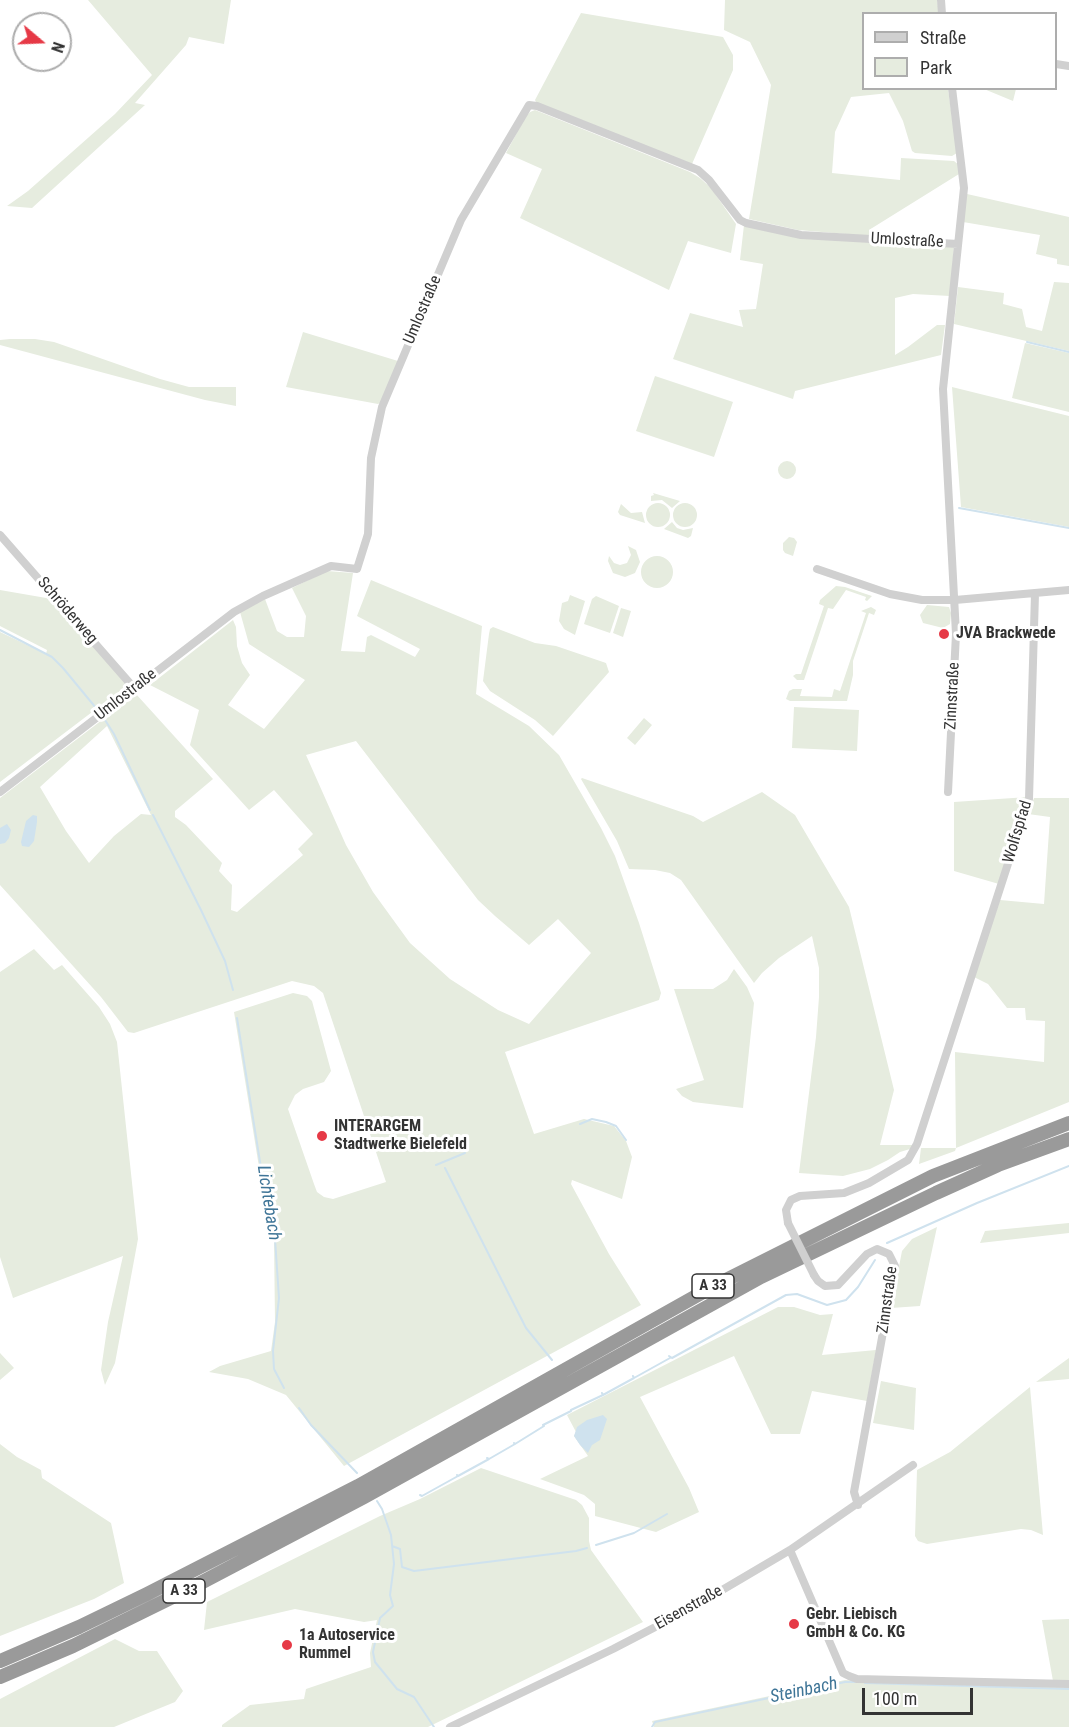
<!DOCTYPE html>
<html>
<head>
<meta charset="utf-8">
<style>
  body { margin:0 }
  #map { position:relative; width:1069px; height:1727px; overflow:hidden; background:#fff; font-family:"Roboto Condensed",sans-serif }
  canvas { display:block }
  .legend { position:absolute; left:862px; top:12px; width:195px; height:78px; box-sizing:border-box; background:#fff; border:2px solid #adadad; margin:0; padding:8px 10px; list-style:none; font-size:18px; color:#333 }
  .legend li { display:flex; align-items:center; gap:12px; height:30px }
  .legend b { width:30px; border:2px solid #adadad }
  .north { position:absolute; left:12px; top:12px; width:60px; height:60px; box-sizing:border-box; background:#fff; border:2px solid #adadad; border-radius:50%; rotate:109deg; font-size:16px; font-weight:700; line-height:24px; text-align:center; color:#333 }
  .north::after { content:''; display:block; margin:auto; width:21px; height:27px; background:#e63946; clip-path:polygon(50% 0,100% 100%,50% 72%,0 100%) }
  .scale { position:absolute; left:862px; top:1688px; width:111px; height:27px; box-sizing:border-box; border:3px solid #333; border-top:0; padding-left:8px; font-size:18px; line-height:21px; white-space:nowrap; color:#333; -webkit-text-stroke:4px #fff; paint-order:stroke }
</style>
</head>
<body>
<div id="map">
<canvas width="1069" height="1727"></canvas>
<ul class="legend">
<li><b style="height:8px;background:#d0d0d0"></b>Straße</li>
<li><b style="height:16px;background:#e6ecdf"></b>Park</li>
</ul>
<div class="north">N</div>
<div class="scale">100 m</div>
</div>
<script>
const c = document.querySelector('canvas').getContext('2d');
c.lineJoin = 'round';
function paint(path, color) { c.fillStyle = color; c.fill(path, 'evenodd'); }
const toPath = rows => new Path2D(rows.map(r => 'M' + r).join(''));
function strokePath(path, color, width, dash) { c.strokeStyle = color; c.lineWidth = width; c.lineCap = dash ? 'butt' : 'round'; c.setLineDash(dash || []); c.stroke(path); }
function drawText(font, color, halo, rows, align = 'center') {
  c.font = font + ' "Roboto Condensed",sans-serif'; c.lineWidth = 6; c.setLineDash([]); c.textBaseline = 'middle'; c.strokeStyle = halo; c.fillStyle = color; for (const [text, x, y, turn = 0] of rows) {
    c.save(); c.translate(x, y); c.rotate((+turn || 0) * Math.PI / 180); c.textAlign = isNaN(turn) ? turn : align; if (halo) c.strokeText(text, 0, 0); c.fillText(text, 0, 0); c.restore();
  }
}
paint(toPath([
  [88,0,231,0,224,44,189,37,186,45,135,103,145,105,32,208,7,206,28,191,115,114,152,75],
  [725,0,937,0,939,13,864,14,864,88,948,89,957,153,952,156,915,153,912,151,903,121,889,93,851,97,835,132,832,173,900,180,901,158,954,161,959,165,959,174,869,230,870,236,798,230,749,219,771,85,750,42,724,30],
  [581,13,723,37,733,55,733,70,692,164,536,102,535,100],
  [984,89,1016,88,1016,89,1013,101],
  [535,110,690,172,700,178,711,188,736,224,731,253,688,241,669,290,520,218,542,169,506,153,526,116,530,112],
  [967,194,1069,217,1069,266,1057,264,1057,259,1036,254,1040,235,963,222],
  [744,225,797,237,954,246,950,296,913,294,895,298,895,355,908,347,937,325,945,325,941,355,795,391,793,399,673,359,690,313,743,327,739,310,756,309,763,264,740,260],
  [1054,282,1069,283,1069,351,954,324,958,287,1004,293,1003,304,1022,309,1026,327,1042,331],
  [303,332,398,361,382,402,378,404,286,387],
  [10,339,35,339,54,342,160,379,189,387,236,387,236,406,205,400,0,345,0,340],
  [1025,343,1069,353,1069,412,1012,398],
  [655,376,733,402,714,457,636,431],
  [952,387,1069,416,1069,527,961,507],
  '778 470a9 9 0 1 1 18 0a9 9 0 1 1-18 0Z',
  [653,493,680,501,672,508,662,500,651,501,651,496,654,495],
  '646 515a12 12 0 1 1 24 0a12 12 0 1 1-24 0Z',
  '673 515a12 12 0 1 1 24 0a12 12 0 1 1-24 0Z',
  [621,504,631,513,642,512,645,523,620,515,618,512],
  [672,522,677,528,683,530,693,528,691,536,688,538,664,529],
  [789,537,794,538,797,542,793,556,785,553,783,550,783,543],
  [628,546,636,550,640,562,635,573,625,577,613,573,608,561,609,556,614,563,620,565,627,563,631,555],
  '641 572a16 16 0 1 1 32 0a16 16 0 1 1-32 0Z',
  [327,571,353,573,341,651,365,652,367,637,371,635,415,657,420,649,357,616,371,580,482,626,476,694,529,726,559,755,601,828,615,856,639,923,661,993,659,1000,505,1052,534,1134,584,1119,614,1126,626,1141,632,1157,622,1199,572,1180,571,1184,609,1254,641,1305,344,1466,286,1395,248,1379,209,1372,220,1366,271,1351,275,1322,274,1240,268,1223,234,1012,293,993,307,996,312,1001,331,1071,324,1082,303,1089,295,1095,288,1109,314,1184,317,1192,324,1197,333,1199,386,1182,323,993,314,986,292,981,134,1033,128,1032,101,997,0,885,0,798,136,694,213,779,175,811,175,817,186,825,222,863,219,871,232,885,231,910,237,912,303,855,298,849,313,834,274,790,249,810,190,745,199,710,150,685,233,620,236,627,237,646,242,663,250,675,228,705,264,729,305,680,249,644,240,612,265,599,277,631,287,637,304,637,306,616,292,588],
  [107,726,151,815,141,814,114,836,89,863,66,831,40,787],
  [356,741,478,900,495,916,529,945,558,919,591,953,529,1024,498,1010,450,979,410,943,373,892,346,845,306,755],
  [836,586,845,587,872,596,867,601,865,600,866,597,846,590,833,609,828,608,804,680,797,680,793,676,796,674,801,674,824,606,819,604,820,600],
  [0,590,52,599,129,684,0,782,0,632,46,654,47,650,0,626],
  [570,595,585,601,575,635,564,629,559,621,562,603,568,601],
  [596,596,619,606,610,633,584,624,592,599],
  [927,605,949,607,951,613,950,624,943,628,923,623,920,615],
  [871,607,876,610,874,615,869,613,853,661,853,675,847,701,790,701,786,699,789,691,793,689,802,689,800,696,832,697,834,689,840,691,866,613,861,611],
  [621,608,631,611,623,637,613,633],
  [493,627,535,643,556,646,606,663,609,672,553,736,535,720,490,691,483,681,489,634,490,629],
  [794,707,859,710,857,751,792,748],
  [644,718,652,725,635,745,627,738],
  [582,778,693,816,703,822,762,792,795,815,849,907,894,1090,880,1145,913,1145,910,1149,900,1152,888,1160,870,1169,843,1176,799,1173,816,1037,819,997,819,968,812,936,779,958,762,973,754,983,681,880,670,873,655,870,629,869,617,841,581,779],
  [1028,797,999,884,954,871,954,802],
  [1034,798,1069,798,1069,1102,956,1148,955,1151,919,1164,921,1148,956,1148,955,1052,1044,1062,1045,1021,1026,1020,1025,1008,1007,1008,988,984,974,977,1000,900,1044,904,1050,817,1028,814],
  [34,949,54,970,62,965,99,1007,110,1024,117,1042,138,1239,115,1363,105,1385,101,1370,108,1322,123,1256,13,1298,0,1257,0,972],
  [734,969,747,987,754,1003,743,1108,693,1102,682,1096,676,1089,704,1080,674,989,713,989,727,980],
  [1069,1223,1069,1233,980,1243,985,1231],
  [937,1227,920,1306,891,1308,902,1251,912,1239],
  [778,1307,794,1307,820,1315,833,1314,822,1355,876,1350,867,1401,812,1391,800,1434,771,1434,734,1356,640,1397,689,1488,699,1512,656,1532,595,1516,595,1504,584,1495,540,1479,588,1456,574,1436,576,1432,567,1415],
  [0,1353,14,1368,0,1380],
  [1069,1358,1069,1379,1036,1382],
  [881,1381,916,1388,914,1430,873,1423],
  [1030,1387,1043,1535,1031,1530,1021,1529,927,1544,918,1541,915,1536,917,1470,950,1452],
  [0,1444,17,1457,41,1470,42,1478,111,1523,124,1583,94,1599,0,1636],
  [481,1468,576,1500,582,1505,589,1518,589,1541,591,1550,643,1622,428,1727,222,1727,222,1725,250,1705,304,1699,306,1689,371,1667,370,1653,377,1620,364,1622,295,1609,204,1630,207,1602,380,1516,420,1499],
  [1069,1619,1069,1680,1053,1681,1042,1620],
  [115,1639,139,1651,157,1651,183,1691,175,1702,114,1727,0,1727,0,1699],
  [845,1680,1069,1687,1069,1727,654,1727,652,1721]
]), '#e6ecdf');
paint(toPath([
  [33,815,37,816,37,822,34,841,29,847,22,846,21,842,26,821],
  [7,824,11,830,9,838,5,843,0,844,0,828],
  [603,1415,607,1419,600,1440,592,1445,588,1453,580,1445,574,1436,577,1427,587,1420]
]), '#cfe2ee');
strokePath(toPath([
  [1027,342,1069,352],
  [959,508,1069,528],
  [0,630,52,657,63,668,96,708],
  [105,720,114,734,150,810],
  [153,815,201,910,225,961,233,990],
  [237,1018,265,1193,275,1239,279,1298,273,1351,274,1369,284,1388],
  [580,1124,592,1119,606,1122,616,1126,626,1140],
  [436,1165,465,1153],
  [445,1168,526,1328,552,1360],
  [887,1243,977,1203,1069,1166],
  [669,1356,672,1358,786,1295,797,1294,827,1305,846,1300,858,1287,875,1260],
  [633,1376,634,1378,670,1358],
  [602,1393,603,1395,634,1378],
  [299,1408,311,1425,357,1473],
  [571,1410,603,1395],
  [543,1425,571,1411],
  [514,1443,515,1444,544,1426],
  [487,1458,489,1459,515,1444],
  [457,1475,458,1476,489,1459],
  [420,1495,422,1496,458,1476],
  [377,1501,382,1509,391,1535,394,1564,390,1595,393,1606,380,1618,373,1652,375,1662,397,1689,414,1697,434,1727],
  [596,1545,634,1533,667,1514],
  [392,1546,400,1549,402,1567,414,1571,576,1551,587,1548],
  [865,1683,1069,1689],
  [652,1727,655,1722,845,1682,856,1682]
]), '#cfe2ee', 2);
strokePath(toPath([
  [941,0,942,14],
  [1056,64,1069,66],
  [0,535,134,688],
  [817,569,890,594,922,600,955,600,1069,590],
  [0,792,234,612,263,596,331,566,357,569,368,534,371,458,382,407,461,220,529,105,537,106,698,170,709,180,740,220,746,223,801,235,958,244],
  [948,792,956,634,943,389,964,188,952,88],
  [788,1223,786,1210,791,1200,800,1196,844,1193,869,1183,908,1160,917,1144,1029,799,1035,594],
  [814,1275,818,1281,825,1286,838,1285,867,1254,877,1249,889,1254,895,1266,854,1492,858,1505],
  [790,1550,843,1673,849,1676,857,1679,1069,1684],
  [450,1727,613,1649,690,1609,790,1550,913,1465]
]), '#d0d0d0', 8);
strokePath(toPath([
  [0,1661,79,1627,147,1594,358,1486,714,1286,933,1176,1069,1123],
  [0,1677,73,1646,191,1588,364,1497,761,1277,936,1193,998,1165,1069,1139]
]), '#9a9a9a', 14);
strokePath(toPath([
  [788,1223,814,1275]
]), '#d0d0d0', 8);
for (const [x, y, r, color] of [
  [944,634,6,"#e63946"],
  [322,1136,6,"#e63946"],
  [794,1624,6,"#e63946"],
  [287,1645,6,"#e63946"]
]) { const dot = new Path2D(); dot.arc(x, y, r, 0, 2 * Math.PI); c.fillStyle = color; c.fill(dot); strokePath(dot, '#fff', 2); }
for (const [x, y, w] of [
  [713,1286,42],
  [184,1591,42]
]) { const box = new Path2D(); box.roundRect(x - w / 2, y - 12, w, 24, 4.5); c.fillStyle = '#fff'; c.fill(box); strokePath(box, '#333', 1.5); }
drawText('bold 15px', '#333', null, [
  ["A 33",713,1286],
  ["A 33",184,1591]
]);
drawText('16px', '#333', '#fff', [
  ["Umlostraße",907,241,3],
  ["Umlostraße",423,310,-67],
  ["Schröderweg",67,611,49],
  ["Umlostraße",126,695,-38],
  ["Zinnstraße",953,696,-87],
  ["Wolfspfad",1018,832,-73],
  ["Zinnstraße",888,1300,-82],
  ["Eisenstraße",689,1608,-29]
]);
drawText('bold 16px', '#333', '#fff', [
  ["JVA Brackwede",956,634],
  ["INTERARGEM",334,1127],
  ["Stadtwerke Bielefeld",334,1145],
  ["Gebr. Liebisch",806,1615],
  ["GmbH & Co. KG",806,1633],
  ["1a Autoservice",299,1636],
  ["Rummel",299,1654]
], 'left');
drawText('italic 18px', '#3f7597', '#fff', [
  ["Lichtebach",268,1203,81],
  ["Steinbach",804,1691,-12]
]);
</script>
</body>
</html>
